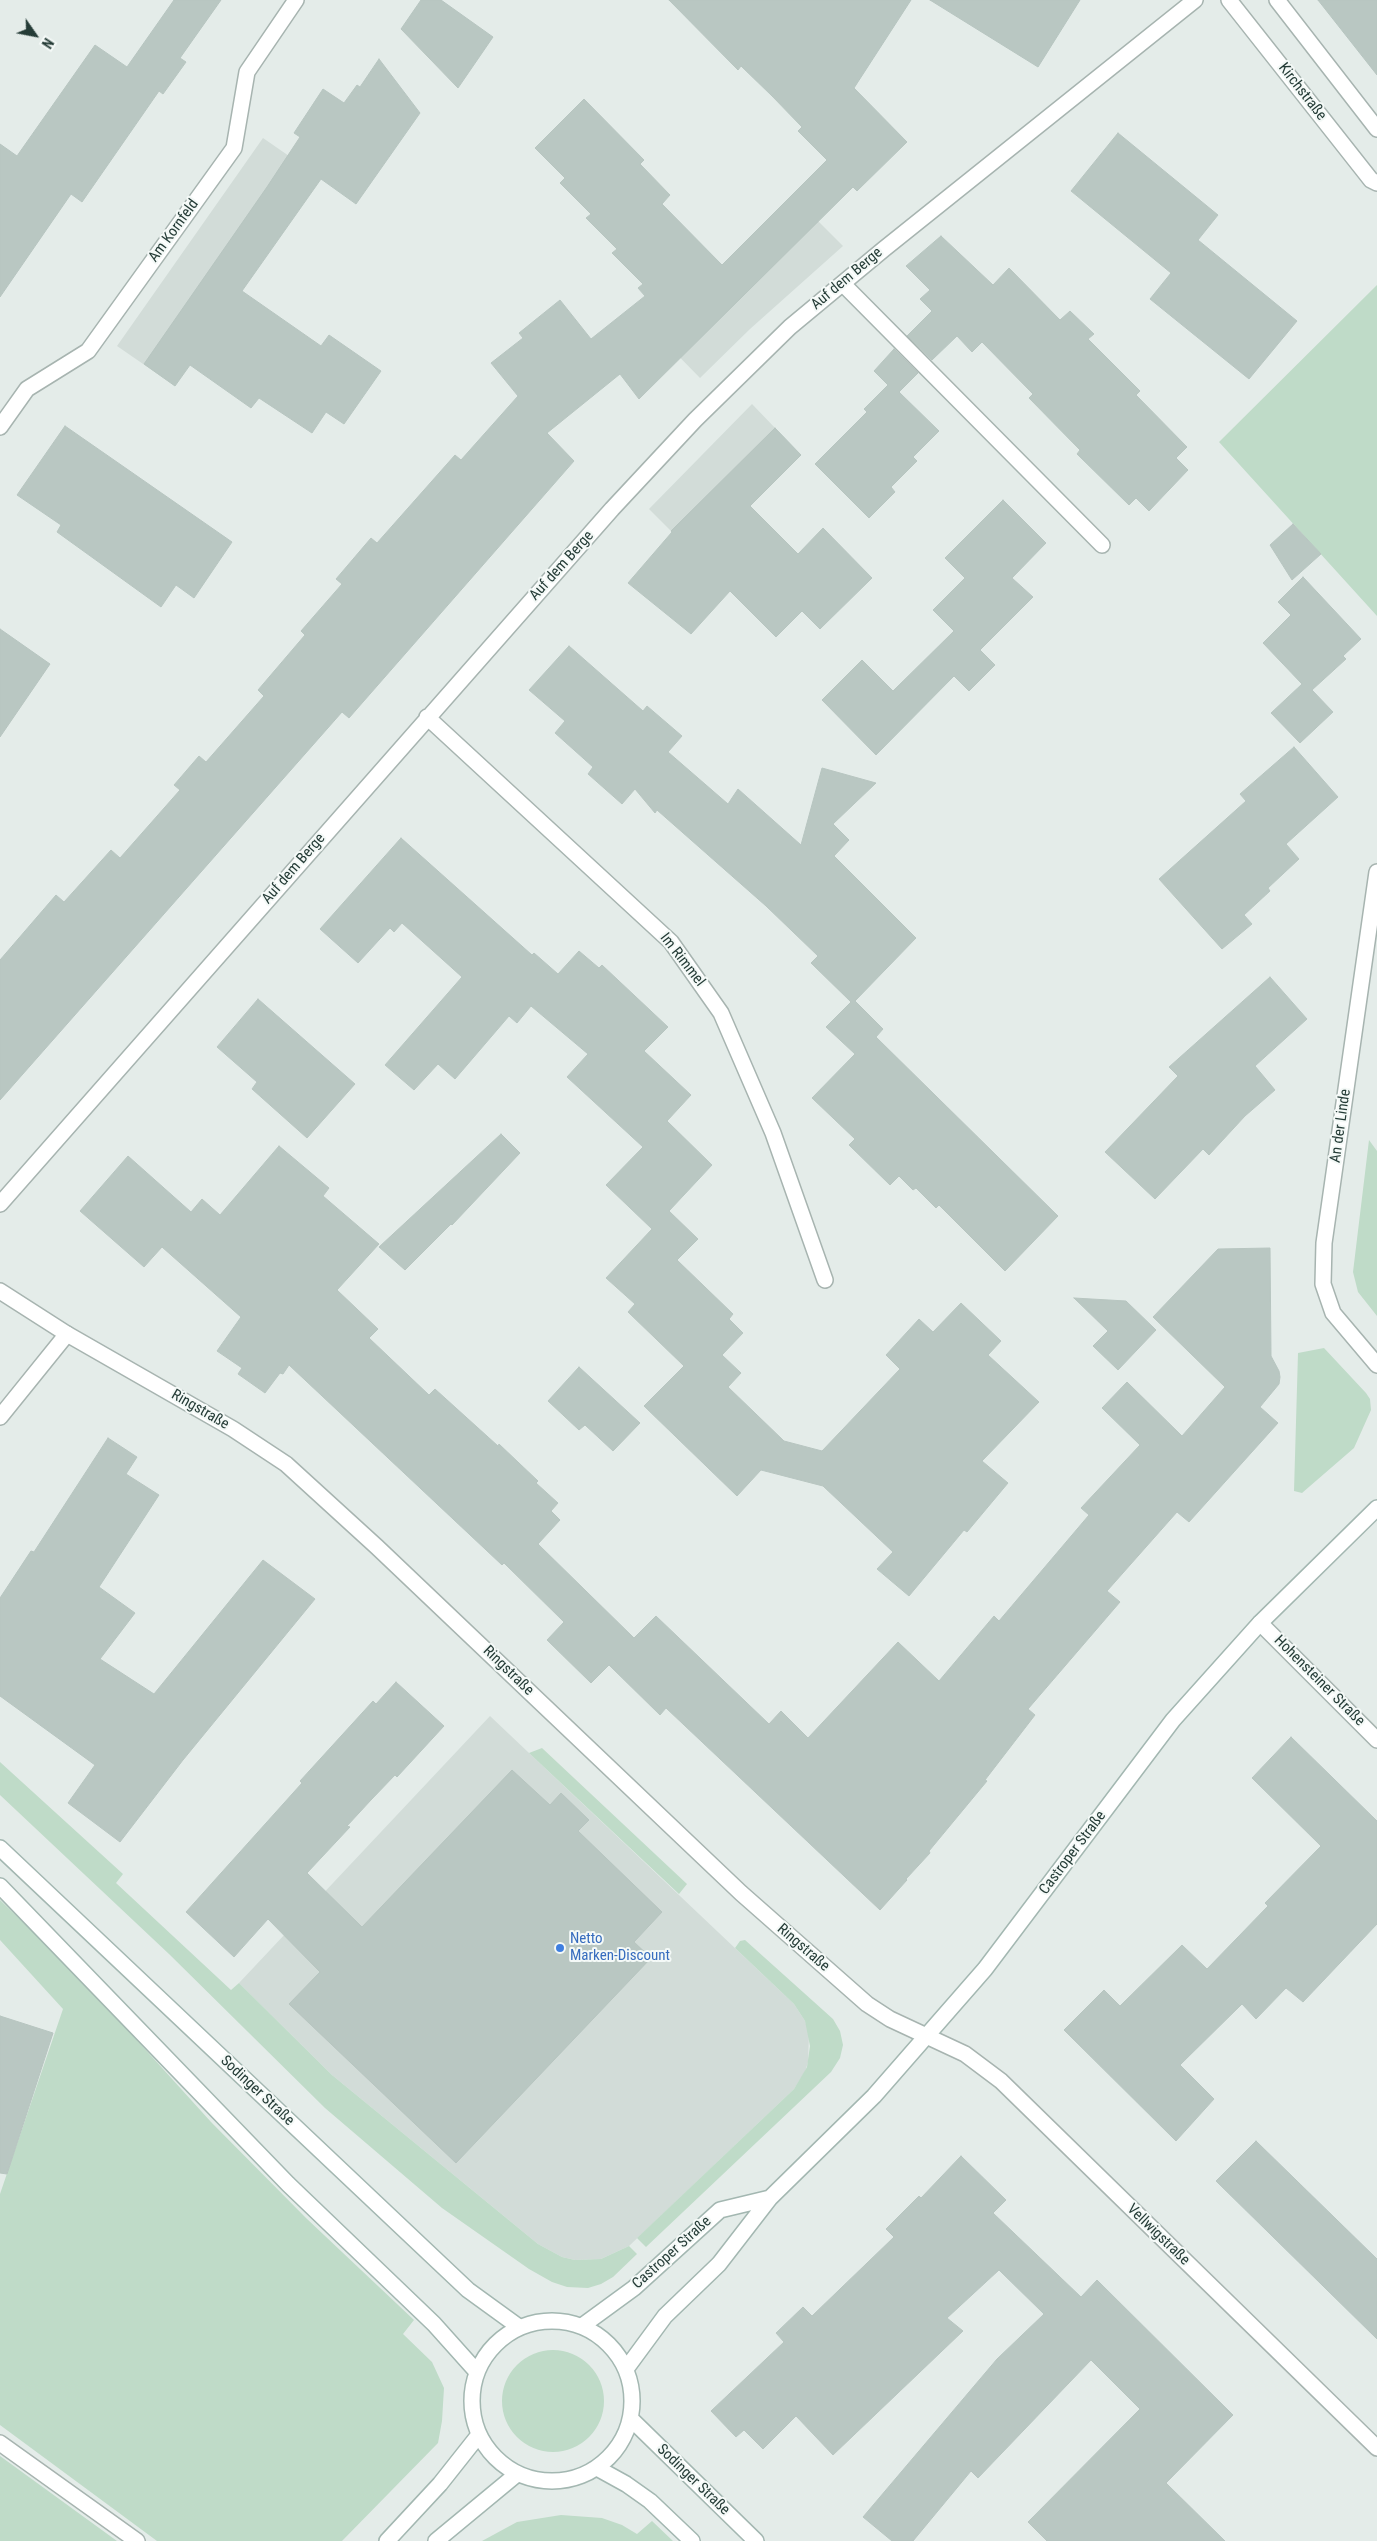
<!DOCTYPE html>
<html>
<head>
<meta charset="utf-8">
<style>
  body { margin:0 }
  #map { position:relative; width:1377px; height:2541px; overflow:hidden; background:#e4ece9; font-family:"Roboto Condensed",sans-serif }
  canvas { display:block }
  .north { position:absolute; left:10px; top:10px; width:50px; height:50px; -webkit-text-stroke:4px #f4f9f7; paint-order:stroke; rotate:123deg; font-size:14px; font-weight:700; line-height:20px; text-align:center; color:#253c37 }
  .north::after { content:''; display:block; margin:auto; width:18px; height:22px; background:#253c37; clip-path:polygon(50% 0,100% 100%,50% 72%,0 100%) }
</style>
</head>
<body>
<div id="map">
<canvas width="1377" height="2541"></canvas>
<div class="north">N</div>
</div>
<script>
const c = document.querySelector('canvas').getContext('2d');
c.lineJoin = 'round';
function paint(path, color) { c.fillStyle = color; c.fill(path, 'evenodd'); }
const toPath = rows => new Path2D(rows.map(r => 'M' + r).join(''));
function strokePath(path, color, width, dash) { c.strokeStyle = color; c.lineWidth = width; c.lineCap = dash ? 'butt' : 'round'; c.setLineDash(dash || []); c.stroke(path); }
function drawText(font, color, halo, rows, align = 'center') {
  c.font = font + ' "Roboto Condensed",sans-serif'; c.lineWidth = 4; c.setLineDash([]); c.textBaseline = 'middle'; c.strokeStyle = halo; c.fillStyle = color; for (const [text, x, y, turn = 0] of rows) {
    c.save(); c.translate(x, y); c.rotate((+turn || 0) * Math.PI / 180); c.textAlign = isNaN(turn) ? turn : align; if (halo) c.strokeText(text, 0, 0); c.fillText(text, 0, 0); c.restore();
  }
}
paint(toPath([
  [263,138,289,156,175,386,117,346],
  [792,195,843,246,750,329,700,378,655,332],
  [752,404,801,455,698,558,649,509],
  [490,1716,794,2004,805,2021,809,2033,808,2062,805,2072,794,2089,629,2246,601,2259,575,2260,562,2257,538,2244,332,2075,239,1983]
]), '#d2dcd8');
paint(toPath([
  [1377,285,1377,616,1219,442],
  [1369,1140,1377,1151,1377,1316,1358,1292,1353,1272],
  [1324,1348,1366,1393,1370,1399,1371,1410,1354,1448,1302,1493,1294,1491,1298,1353],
  [542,1748,687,1884,679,1894,529,1753],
  [0,1762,123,1874,116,1883,231,1990,239,1983,332,2075,538,2244,562,2257,575,2260,601,2259,629,2246,637,2254,613,2277,601,2284,588,2288,567,2287,552,2282,529,2269,442,2208,325,2108,169,1954,0,1795],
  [0,1900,77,1974,211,2122,306,2218,414,2320,403,2334,432,2362,444,2388,442,2421,438,2443,342,2541,157,2541,0,2425,0,2194,63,2009,0,1940],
  [745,1940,833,2019,840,2031,843,2045,840,2058,831,2072,646,2247,637,2238,794,2089,807,2067,810,2046,805,2021,794,2004,735,1948,740,1941],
  '502 2401a51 51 0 1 1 102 0a51 51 0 1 1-102 0Z',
  [0,2456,117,2541,0,2541],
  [561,2515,602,2518,622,2525,637,2534,652,2521,673,2541,482,2541,517,2522]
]), '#bfdbc8');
const building = toPath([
  [174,0,221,0,180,58,186,62,163,94,159,91,82,202,71,194,0,297,0,144,17,156,95,45,127,67,174,0],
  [421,0,441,0,493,37,458,88,401,29,421,0],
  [669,0,911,0,854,88,907,142,857,191,853,187,639,399,620,374,547,433,574,461,349,718,342,712,0,1100,0,960,56,895,64,902,111,850,120,858,180,790,174,785,199,756,206,762,264,696,258,690,305,635,301,631,342,584,336,579,371,538,377,543,455,455,461,460,518,396,491,363,523,338,519,333,560,300,591,339,645,296,638,288,643,284,612,253,617,249,586,218,591,214,560,183,565,178,535,148,584,99,644,160,640,164,670,195,662,204,722,265,827,160,798,131,802,127,772,96,741,66,738,70,669,0],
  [930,0,1080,0,1038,67,930,0],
  [1318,0,1377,0,1377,75,1318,0],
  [379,59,420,113,356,204,321,179,242,291,321,346,329,335,381,371,344,424,326,412,312,433,259,398,251,408,190,365,175,386,144,364,267,187,300,137,294,133,323,89,344,103,357,85,360,87,379,59],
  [1118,133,1218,215,1198,240,1297,321,1249,379,1150,299,1171,273,1071,191,1118,133],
  [941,236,993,285,1009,268,1060,320,1070,311,1094,334,1088,339,1140,391,1136,395,1187,447,1176,458,1188,470,1149,511,1136,498,1129,505,1077,454,1080,450,1029,398,1033,394,982,342,972,352,957,336,932,360,907,336,932,311,920,299,930,290,906,266,941,236],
  [894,349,918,373,899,392,939,431,913,457,917,461,891,487,895,492,869,518,815,464,867,412,864,409,888,385,874,371,894,349],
  [65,426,232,542,194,598,176,585,161,607,57,532,61,525,17,495,65,426],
  [775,428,801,455,750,506,798,554,823,528,872,578,820,629,802,611,776,637,730,591,691,634,628,583,672,532,671,531,775,428],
  [1003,500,1046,543,1012,578,1033,597,980,650,995,665,969,691,954,676,876,755,822,700,862,660,893,691,954,631,933,610,965,578,945,558,1003,500],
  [1293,524,1321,554,1292,580,1270,545,1293,524],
  [1303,577,1361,639,1343,656,1346,659,1312,690,1333,712,1300,743,1271,713,1302,684,1263,643,1291,615,1278,602,1303,577],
  [0,629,50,664,0,737,0,629],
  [569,646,643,711,647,706,682,736,668,752,728,804,738,789,801,845,822,768,876,783,833,824,849,840,834,856,916,938,855,1001,883,1029,876,1037,1058,1216,1005,1271,939,1205,936,1208,916,1188,913,1190,899,1176,890,1185,849,1145,855,1139,812,1098,855,1054,826,1027,851,1002,811,963,818,956,766,906,657,810,655,813,635,789,622,804,588,774,593,767,555,733,565,721,529,690,569,646],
  [1294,747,1338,797,1286,844,1299,859,1268,888,1270,891,1244,915,1252,924,1222,949,1159,879,1246,801,1240,794,1294,747],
  [401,838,532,955,534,953,558,974,579,951,599,968,602,965,668,1027,644,1051,691,1095,667,1121,712,1165,669,1211,698,1239,677,1260,733,1314,729,1319,743,1333,722,1355,741,1373,728,1387,784,1441,822,1451,900,1369,886,1355,919,1319,933,1332,961,1303,1001,1341,988,1355,1039,1402,982,1461,1008,1483,967,1532,964,1530,909,1596,877,1569,893,1552,823,1486,761,1470,737,1496,644,1406,684,1366,628,1312,635,1304,606,1278,652,1229,606,1185,643,1147,567,1077,588,1054,531,1006,517,1023,509,1016,455,1079,438,1064,414,1090,385,1065,462,977,402,923,394,932,390,928,358,963,320,929,401,838],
  [1270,977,1307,1019,1255,1066,1275,1090,1245,1116,1209,1155,1203,1149,1155,1199,1105,1152,1178,1076,1169,1067,1270,977],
  [258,999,355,1084,307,1138,252,1089,257,1082,217,1047,258,999],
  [501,1134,520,1153,452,1225,451,1224,405,1270,379,1247,501,1134],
  [279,1146,329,1188,323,1196,379,1244,337,1290,378,1329,369,1338,429,1395,435,1389,498,1446,499,1444,538,1481,536,1483,558,1503,551,1511,560,1520,538,1544,634,1638,656,1616,769,1724,781,1711,808,1738,898,1642,939,1681,994,1616,999,1621,1089,1515,1081,1508,1140,1445,1102,1408,1127,1382,1182,1436,1225,1387,1153,1317,1218,1249,1270,1248,1271,1356,1279,1371,1280,1377,1279,1384,1260,1407,1278,1423,1189,1522,1177,1512,1107,1591,1120,1602,1028,1709,1035,1715,985,1780,987,1781,929,1851,930,1853,906,1879,907,1880,880,1910,666,1708,660,1715,609,1665,591,1683,547,1640,564,1622,504,1563,502,1565,289,1365,283,1374,280,1373,265,1393,238,1374,242,1368,217,1351,241,1317,162,1247,144,1267,80,1211,128,1156,191,1212,202,1199,220,1215,279,1146],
  [1074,1298,1126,1301,1156,1330,1118,1370,1093,1346,1108,1331,1074,1298],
  [579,1367,640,1423,613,1451,585,1425,579,1430,548,1401,579,1367],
  [108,1438,137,1457,126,1474,159,1495,99,1587,135,1613,100,1659,154,1694,263,1560,315,1599,183,1760,120,1842,68,1803,95,1765,0,1696,0,1598,31,1551,34,1552,108,1438],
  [396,1682,444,1726,397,1777,395,1775,371,1800,347,1826,350,1827,307,1873,362,1927,512,1770,550,1805,561,1793,589,1820,578,1831,662,1912,634,1942,651,1958,456,2163,289,2004,320,1972,268,1919,234,1957,186,1912,302,1783,300,1781,373,1701,376,1704,396,1682],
  [1291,1737,1377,1821,1377,1924,1303,2002,1286,1988,1256,2019,1242,2004,1180,2065,1214,2099,1176,2141,1064,2030,1104,1990,1120,2006,1182,1945,1207,1969,1268,1906,1265,1903,1321,1846,1252,1778,1291,1737],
  [0,2016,53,2033,7,2174,0,2173,0,2016],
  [1256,2141,1377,2259,1377,2339,1216,2181,1256,2141],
  [961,2156,1006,2200,993,2213,1081,2297,1097,2280,1233,2415,1166,2483,1225,2541,1047,2541,1028,2522,1140,2409,1091,2360,978,2478,971,2471,913,2541,892,2541,863,2517,997,2359,1044,2314,999,2270,947,2318,963,2331,833,2455,796,2416,763,2449,744,2430,736,2437,711,2411,784,2342,776,2333,803,2307,812,2316,894,2237,886,2229,919,2196,921,2198,961,2156]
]);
paint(building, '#b9c7c2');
strokePath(building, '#b7c5c0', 1);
const lane = toPath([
  [843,284,1102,545],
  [0,1417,67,1334],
  [0,2443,137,2541]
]);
const street = toPath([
  [1229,0,1371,180,1377,183],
  [1277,0,1377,129],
  [0,427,27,389,88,351,234,148,247,72,296,0],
  [427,717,671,942,721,1013,773,1133,825,1280],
  [1377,872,1324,1243,1323,1284,1333,1313,1377,1365],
  [0,1204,612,509,695,420,790,327,884,249,1195,0],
  [0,1291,67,1334,233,1429,286,1464,377,1547,741,1893,867,2004,890,2019,965,2054,1001,2081,1377,2448],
  [1260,1623,1377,1740]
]);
const secondary = toPath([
  [0,1848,468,2290,519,2327],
  [0,1886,288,2184,434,2324,477,2372],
  '472 2401a80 80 0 1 1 160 0a80 80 0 1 1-160 0Z',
  [582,2326,634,2288,720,2210,770,2198],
  [626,2369,665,2316,719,2264,770,2198,874,2096,985,1969,1173,1720,1260,1623,1377,1508],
  [631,2419,756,2541],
  [597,2468,626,2484,650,2501,692,2541],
  [387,2541,440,2484,478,2436],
  [436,2541,517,2474]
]);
strokePath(lane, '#a7b4b0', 18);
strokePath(street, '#a7b4b0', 18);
strokePath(secondary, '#a3b7b1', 18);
strokePath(lane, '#fff', 15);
strokePath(street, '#fff', 15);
strokePath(secondary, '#fff', 15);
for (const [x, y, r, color] of [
  [560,1948,5,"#3f7fe0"]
]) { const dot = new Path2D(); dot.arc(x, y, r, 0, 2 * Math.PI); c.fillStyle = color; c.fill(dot); strokePath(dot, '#f4f9f7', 2); }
drawText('15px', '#253c37', '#f4f9f7', [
  ["Kirchstraße",1302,92,52],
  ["Am Kornfeld",174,231,-54],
  ["Auf dem Berge",847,279,-40],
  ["Auf dem Berge",562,566,-48],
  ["Auf dem Berge",294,869,-49],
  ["Im Rimmel",682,960,52],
  ["An der Linde",1341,1126,-82],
  ["Ringstraße",200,1410,30],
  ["Ringstraße",508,1671,44],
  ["Hohensteiner Straße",1319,1681,45],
  ["Castroper Straße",1073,1853,-53],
  ["Ringstraße",803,1948,41],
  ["Sodinger Straße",257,2091,43],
  ["Vellwigstraße",1158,2235,44],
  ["Castroper Straße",672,2253,-42],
  ["Sodinger Straße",693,2480,44]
]);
drawText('15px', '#366cbe', '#f4f9f7', [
  ["Netto",570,1939],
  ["Marken-Discount",570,1956]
], 'left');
</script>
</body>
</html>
